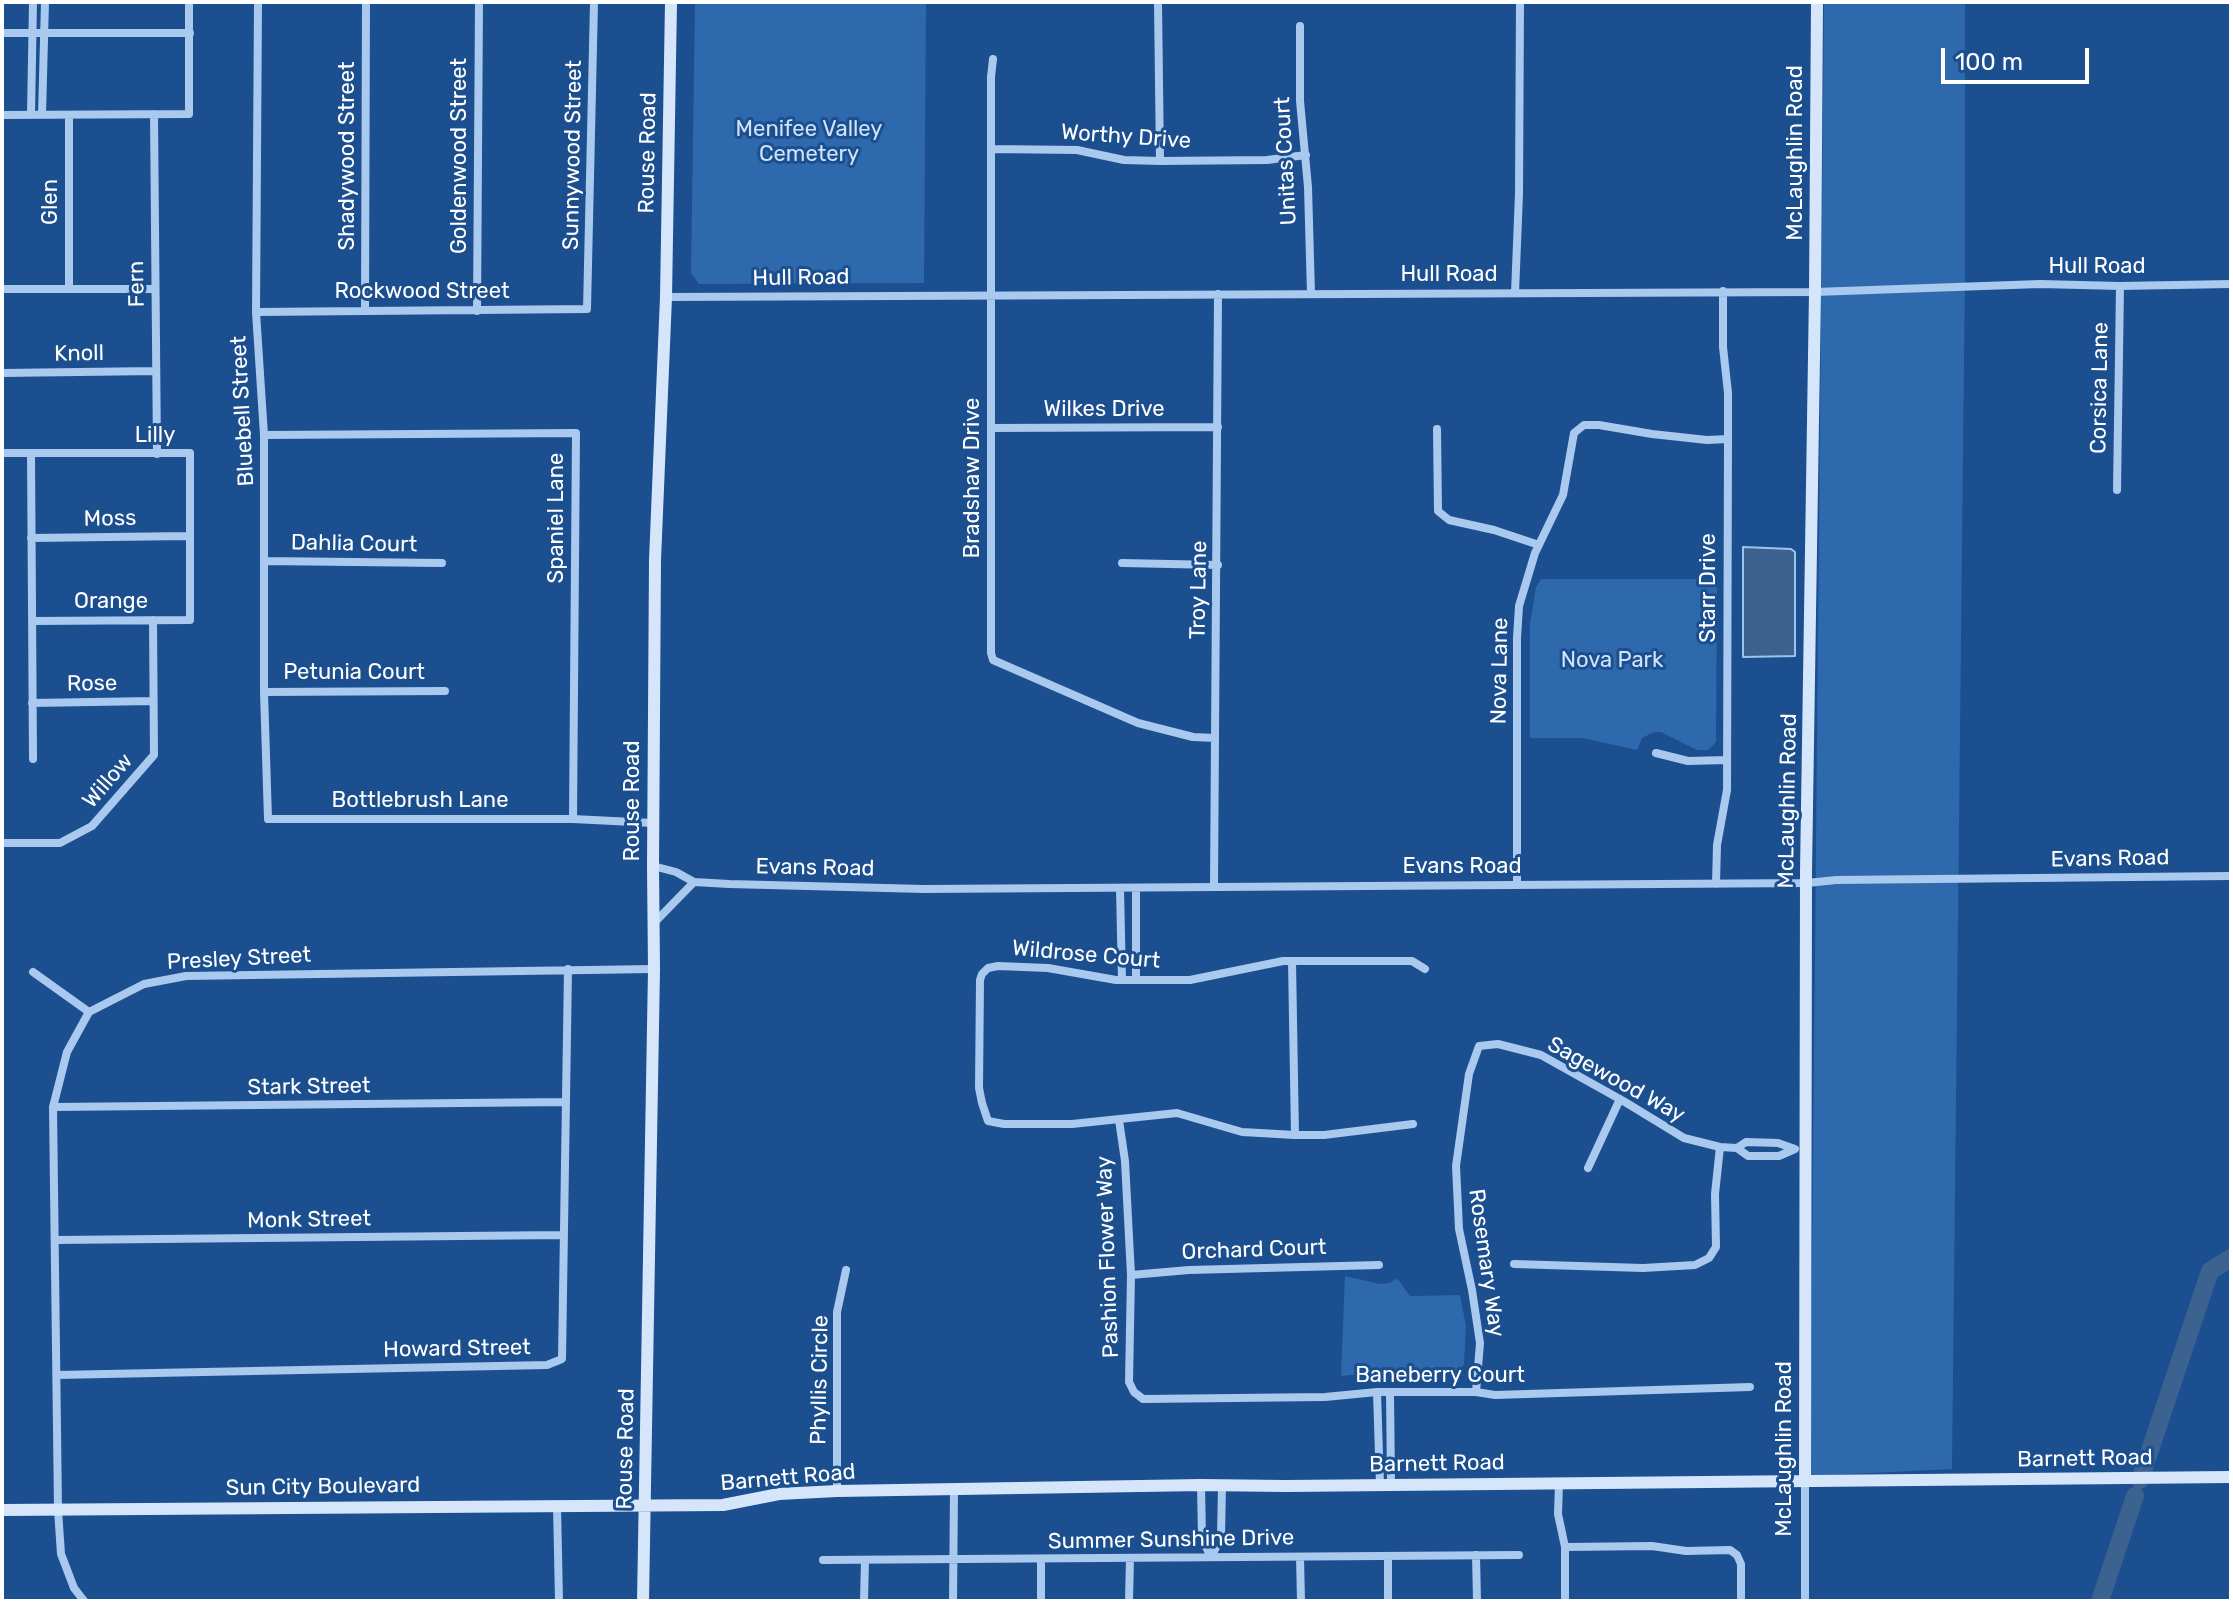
<!DOCTYPE html>
<html>
<head>
<meta charset="utf-8">
<style>
  body { margin:0 }
  #map { position:relative; width:2233px; height:1603px; overflow:hidden; background:#1b4f8f; font-family:Rubik,sans-serif }
  canvas { display:block }
  .frame { position:absolute; inset:0; border:4px solid #fff; pointer-events:none }
  .scale { position:absolute; left:1941px; top:48px; width:148px; height:36px; box-sizing:border-box; border:4px solid #fff; border-top:0; padding-left:10px; font-size:24px; line-height:28px; white-space:nowrap; color:#fff; -webkit-text-stroke:6px #1b4f8f; paint-order:stroke }
</style>
</head>
<body>
<div id="map">
<canvas width="2233" height="1603"></canvas>
<div class="frame"></div>
<div class="scale">100 m</div>
</div>
<script>
const c = document.querySelector('canvas').getContext('2d');
c.lineJoin = 'round';
function paint(path, color) { c.fillStyle = color; c.fill(path, 'evenodd'); }
const toPath = rows => new Path2D(rows.map(r => 'M' + r).join(''));
function strokePath(path, color, width, dash) { c.strokeStyle = color; c.lineWidth = width; c.lineCap = dash ? 'butt' : 'round'; c.setLineDash(dash || []); c.stroke(path); }
function drawText(font, color, halo, rows, align = 'center') {
  c.font = font + ' Rubik,sans-serif'; c.lineWidth = 6; c.setLineDash([]); c.textBaseline = 'middle'; c.strokeStyle = halo; c.fillStyle = color; for (const [text, x, y, turn = 0] of rows) {
    c.save(); c.translate(x, y); c.rotate((+turn || 0) * Math.PI / 180); c.textAlign = isNaN(turn) ? turn : align; if (halo) c.strokeText(text, 0, 0); c.fillText(text, 0, 0); c.restore();
  }
}
paint(toPath([
  [695,2,926,2,924,283,699,284,691,273],
  [1824,2,1965,2,1965,271,1952,1469,1810,1476],
  [1541,579,1717,579,1716,742,1708,750,1697,750,1661,732,1654,732,1642,738,1637,750,1582,738,1530,738,1530,624,1536,587],
  [1345,1276,1380,1284,1390,1283,1397,1278,1410,1296,1460,1295,1466,1326,1464,1364,1460,1373,1379,1372,1341,1376]
]), '#2e69ad');
const water = toPath([
  [1743,547,1791,549,1795,552,1795,656,1743,657,1743,547]
]);
paint(water, '#3c6290');
strokePath(water, '#9cc4f0', 2);
strokePath(toPath([
  [2140,1480,2210,1271,2231,1258],
  [2100,1601,2135,1496]
]), '#3c6290', 18);
strokePath(toPath([
  [258,2,256,312,264,435,264,692,268,819,573,819,653,823],
  [1158,2,1160,161],
  [1300,26,1300,101,1308,187,1311,294],
  [2,33,190,33],
  [993,59,991,77,991,653,993,660,1138,723,1193,737,1215,738],
  [154,114,157,454],
  [2,115,189,114,189,2],
  [31,115,33,2],
  [42,115,45,2],
  [69,115,69,289],
  [992,149,1077,150,1124,160,1160,161,1267,160,1306,155],
  [2,289,155,289],
  [1515,293,1519,194,1520,2],
  [666,297,1815,292,2040,284,2120,286,2231,284],
  [365,309,366,2],
  [477,311,479,2],
  [256,312,587,309,594,2],
  [2,373,156,371],
  [991,428,1218,427],
  [1437,429,1438,511,1449,520,1494,530,1539,545],
  [264,435,576,433,573,819],
  [2,453,190,453,190,620,32,621],
  [31,453,33,759],
  [2117,490,2120,286],
  [31,538,189,536],
  [265,561,442,563],
  [1122,563,1218,565],
  [264,692,445,691],
  [32,703,153,701],
  [1656,753,1688,761,1727,760],
  [2,843,60,843,92,826,154,755,153,620],
  [653,866,676,872,694,882,729,884,924,889,1807,883,1836,880,2231,876],
  [1716,884,1717,845,1727,790,1728,439,1728,393,1723,347,1723,291],
  [1517,885,1517,638,1519,606,1535,553,1563,495,1574,433,1584,425,1599,425,1652,434,1707,440,1728,439],
  [1214,887,1218,294],
  [1120,888,1122,980],
  [654,923,694,882],
  [1292,961,1295,1135],
  [33,972,89,1012],
  [1136,980,1136,888],
  [53,1107,565,1102],
  [1119,1120,1125,1161,1131,1275,1129,1382,1134,1392,1143,1399,1325,1397,1377,1392,1476,1392,1495,1395,1750,1387],
  [1413,1124,1324,1135,1295,1135,1242,1132,1177,1113,1072,1124,1004,1124,988,1121,982,1103,979,1088,980,980,982,974,988,968,998,966,1048,968,1116,980,1190,980,1283,961,1412,961,1425,969],
  [1588,1168,1620,1099],
  [56,1240,563,1235],
  [1514,1264,1643,1268,1695,1265,1709,1258,1716,1247,1715,1194,1720,1147],
  [1131,1275,1189,1270,1379,1265],
  [57,1375,547,1365,562,1359,568,969],
  [1377,1392,1380,1485],
  [1390,1392,1391,1485],
  [1476,1392,1480,1343,1472,1290,1459,1229,1456,1166,1469,1074,1479,1046,1498,1044,1541,1055,1625,1102,1684,1138,1720,1147,1737,1148,1746,1142,1778,1143,1795,1149,1779,1156,1748,1156,1737,1148],
  [1805,1481,1805,1601],
  [1559,1483,1558,1514,1565,1547,1565,1601],
  [1201,1485,1202,1539,1211,1557],
  [837,1491,837,1312,846,1270],
  [557,1505,559,1601],
  [1565,1547,1652,1546,1686,1551,1730,1550,1737,1555,1741,1564,1741,1601],
  [1476,1555,1477,1601],
  [1388,1556,1388,1601],
  [1211,1557,1221,1538,1222,1485],
  [1300,1557,1301,1601],
  [823,1560,1519,1555],
  [84,1601,74,1588,61,1554,58,1510,53,1107,67,1052,89,1012,144,984,186,976,654,969],
  [864,1601,865,1560],
  [953,1601,954,1490],
  [1041,1601,1041,1559],
  [1129,1601,1130,1558]
]), '#a9c9ee', 8);
strokePath(toPath([
  [1805,1481,1806,871,1815,292,1817,2],
  [2,1510,723,1505,779,1494,837,1491,1201,1485,1286,1486,2231,1477],
  [643,1601,654,969,653,866,655,560,666,297,671,2]
]), '#d6e6fa', 12);
drawText('22px', '#cfe3fa', '#1b4f8f', [
  ["Menifee Valley",809,130],
  ["Cemetery",809,155],
  ["Nova Park",1612,661]
]);
drawText('22px', '#fff', '#1b4f8f', [
  ["Worthy Drive",1126,137,4],
  ["Rouse Road",648,153,-89],
  ["McLaughlin Road",1796,153,-90],
  ["Sunnywood Street",573,155,-89],
  ["Shadywood Street",348,156,-90],
  ["Goldenwood Street",460,156,-90],
  ["Unitas Court",1286,161,-93],
  ["Glen",51,202,-90],
  ["Hull Road",2097,267],
  ["Hull Road",1449,275],
  ["Hull Road",801,278,-1],
  ["Fern",137,284,-91],
  ["Rockwood Street",422,292],
  ["Knoll",79,354,-1],
  ["Corsica Lane",2100,388,-89],
  ["Wilkes Drive",1104,410],
  ["Bluebell Street",243,411,-93],
  ["Lilly",155,436],
  ["Bradshaw Drive",973,478,-90],
  ["Spaniel Lane",557,518,-90],
  ["Moss",110,519,-1],
  ["Dahlia Court",354,544,1],
  ["Starr Drive",1709,588,-90],
  ["Troy Lane",1199,590,-89],
  ["Orange",111,602],
  ["Nova Lane",1500,671,-89],
  ["Petunia Court",354,673],
  ["Rose",92,684,-1],
  ["Willow",108,781,-49],
  ["Bottlebrush Lane",420,801],
  ["Rouse Road",633,801,-90],
  ["McLaughlin Road",1788,801,-89],
  ["Evans Road",2110,859,-1],
  ["Evans Road",1462,867],
  ["Evans Road",815,868,1],
  ["Wildrose Court",1086,955,5],
  ["Presley Street",239,959,-3],
  ["Sagewood Way",1616,1080,29],
  ["Stark Street",309,1087,-1],
  ["Monk Street",309,1220,-1],
  ["Orchard Court",1254,1250,-2],
  ["Pashion Flower Way",1108,1257,-92],
  ["Rosemary Way",1486,1263,82],
  ["Howard Street",457,1349,-1],
  ["Baneberry Court",1440,1376],
  ["Phyllis Circle",820,1380,-89],
  ["Rouse Road",626,1449,-89],
  ["McLaughlin Road",1785,1449,-90],
  ["Barnett Road",2085,1459,-1],
  ["Barnett Road",1437,1464,-1],
  ["Barnett Road",788,1478,-5],
  ["Sun City Boulevard",323,1487,-1],
  ["Summer Sunshine Drive",1171,1540,-1]
]);
</script>
</body>
</html>
